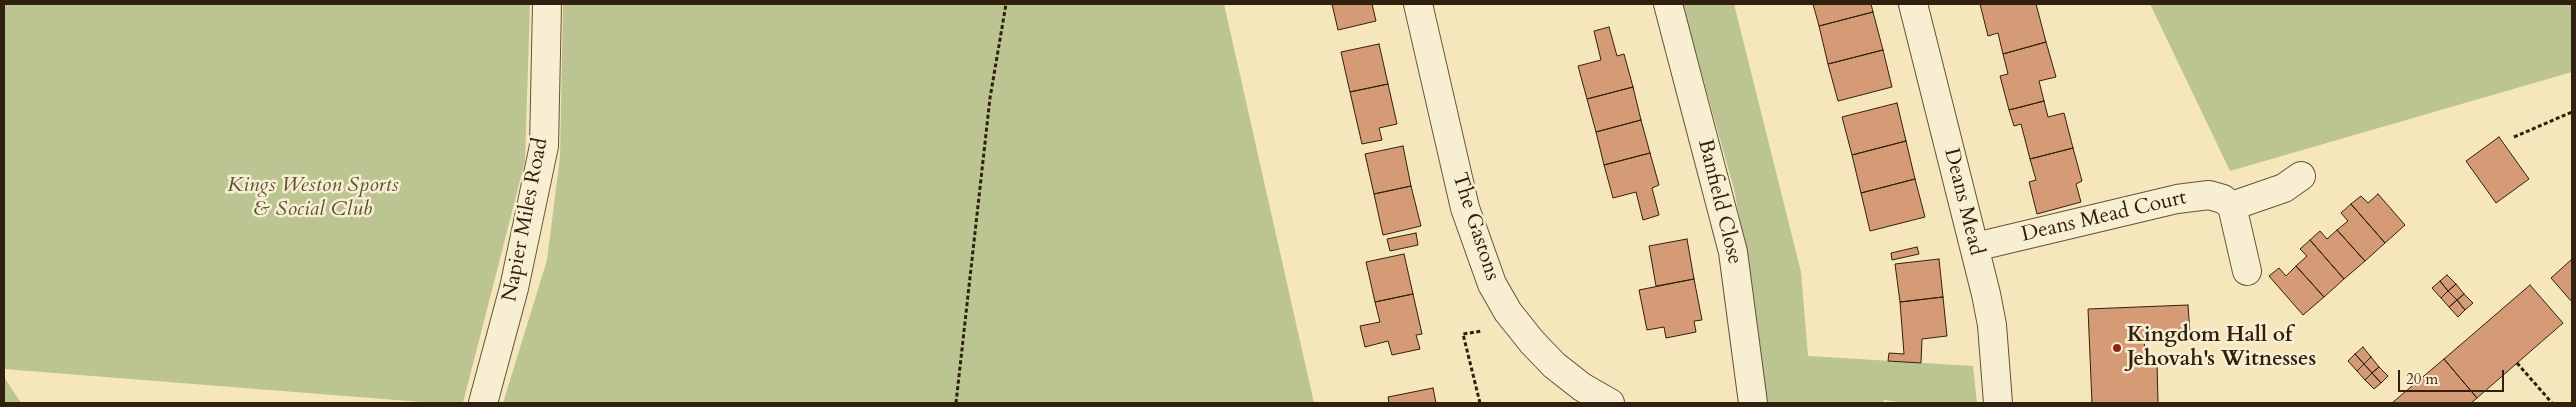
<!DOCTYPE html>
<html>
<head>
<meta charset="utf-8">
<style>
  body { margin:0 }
  #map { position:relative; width:2576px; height:407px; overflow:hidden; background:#f5e6bc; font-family:Cardo,serif }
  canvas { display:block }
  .frame { position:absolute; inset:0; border:5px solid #31200d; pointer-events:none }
  .scale { position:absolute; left:2398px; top:370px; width:106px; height:22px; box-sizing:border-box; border:2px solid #31200d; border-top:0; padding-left:6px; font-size:15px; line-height:18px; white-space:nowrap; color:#31200d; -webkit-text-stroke:4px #f8efd3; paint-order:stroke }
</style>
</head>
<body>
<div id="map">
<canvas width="2576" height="407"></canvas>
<div class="frame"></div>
<div class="scale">20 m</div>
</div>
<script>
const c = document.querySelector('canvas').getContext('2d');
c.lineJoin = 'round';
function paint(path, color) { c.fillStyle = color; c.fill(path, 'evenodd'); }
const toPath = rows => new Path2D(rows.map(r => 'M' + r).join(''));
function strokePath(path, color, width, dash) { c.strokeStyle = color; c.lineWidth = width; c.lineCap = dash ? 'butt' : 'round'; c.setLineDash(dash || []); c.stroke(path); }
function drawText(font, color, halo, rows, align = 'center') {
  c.font = font + ' Cardo,serif'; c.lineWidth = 5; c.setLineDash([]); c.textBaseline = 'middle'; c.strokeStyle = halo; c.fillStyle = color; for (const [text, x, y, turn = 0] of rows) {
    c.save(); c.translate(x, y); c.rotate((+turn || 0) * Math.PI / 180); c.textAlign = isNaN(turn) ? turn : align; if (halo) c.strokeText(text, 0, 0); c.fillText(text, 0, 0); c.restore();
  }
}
paint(toPath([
  [4,4,530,4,525,161,463,403,434,403,4,369],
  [563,4,1224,4,1314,403,503,403,547,260,560,157],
  [1682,4,1734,4,1801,272,1808,356,1973,366,1977,403,1903,403,1884,400,1883,403,1763,403,1750,275,1734,189],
  [2150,4,2572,4,2572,72,2230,171],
  [4,377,21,403,4,403]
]), '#bcc591');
const building = toPath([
  [1332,4,1372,4,1376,21,1338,30,1332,4],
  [1813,4,1871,4,1873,12,1819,26,1813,4],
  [1980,4,2036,4,2046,42,2003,54,1998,33,1988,36,1980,4],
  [1873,12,1883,50,1828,64,1819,26,1873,12],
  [1609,27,1617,56,1624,54,1633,87,1587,99,1578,66,1601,60,1594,31,1609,27],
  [2046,42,2056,77,2039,81,2044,101,2009,110,2000,76,2008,74,2003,54,2046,42],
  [1379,44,1388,84,1350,92,1341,52,1379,44],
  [1883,50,1892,87,1838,101,1828,64,1883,50],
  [1388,84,1397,124,1379,128,1382,140,1362,144,1350,92,1388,84],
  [1633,87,1641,120,1596,132,1587,99,1633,87],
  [2044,101,2048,117,2064,113,2073,148,2030,159,2021,124,2014,126,2009,110,2044,101],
  [1897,103,1906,141,1852,155,1842,117,1897,103],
  [1641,120,1650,153,1604,165,1596,132,1641,120],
  [2499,137,2529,179,2496,203,2466,161,2499,137],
  [1906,141,1915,179,1861,193,1852,155,1906,141],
  [1403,146,1411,186,1374,194,1365,154,1403,146],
  [2073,148,2082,181,2076,184,2081,202,2037,214,2029,182,2036,180,2030,159,2073,148],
  [1650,153,1659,185,1652,188,1659,215,1643,220,1636,192,1613,198,1604,165,1650,153],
  [1915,179,1925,217,1870,231,1861,193,1915,179],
  [1411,186,1421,226,1383,235,1374,194,1411,186],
  [2378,194,2405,225,2385,243,2351,204,2361,196,2368,203,2378,194],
  [2351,204,2385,243,2365,261,2337,230,2348,221,2341,213,2351,204],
  [2337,230,2365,261,2344,279,2310,240,2320,231,2327,239,2337,230],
  [1416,233,1418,245,1390,251,1387,239,1416,233],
  [1687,239,1694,279,1656,286,1649,246,1687,239],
  [2310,240,2344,279,2324,297,2296,266,2307,256,2300,249,2310,240],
  [1917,247,1919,254,1892,260,1891,253,1917,247],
  [1404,254,1413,294,1375,302,1366,262,1404,254],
  [1939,259,1943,297,1900,302,1895,264,1939,259],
  [2572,259,2572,302,2551,278,2572,259],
  [2296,266,2324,297,2303,315,2269,276,2279,268,2286,276,2296,266],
  [2447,275,2456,284,2448,291,2440,281,2447,275],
  [1694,279,1702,320,1694,321,1696,332,1666,338,1664,327,1647,330,1639,290,1694,279],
  [2440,281,2448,291,2441,298,2432,288,2440,281],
  [2456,284,2464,294,2457,300,2448,291,2456,284],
  [2530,285,2563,323,2477,398,2444,359,2530,285],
  [2448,291,2457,300,2449,307,2441,298,2448,291],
  [1413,294,1422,334,1416,335,1420,349,1392,355,1388,341,1365,347,1360,326,1380,322,1375,302,1413,294],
  [2464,294,2473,303,2465,310,2457,300,2464,294],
  [1943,297,1947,336,1922,339,1921,363,1888,361,1889,353,1904,354,1900,302,1943,297],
  [2457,300,2465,310,2458,317,2449,307,2457,300],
  [2188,305,2190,333,2144,335,2145,361,2157,361,2158,403,2092,403,2088,309,2188,305],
  [2363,347,2371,357,2364,364,2355,354,2363,347],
  [2355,354,2364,364,2357,371,2348,361,2355,354],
  [2371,357,2379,367,2372,373,2364,364,2371,357],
  [2444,359,2477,398,2471,403,2392,403,2444,359],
  [2364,364,2372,373,2365,380,2357,371,2364,364],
  [2379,367,2388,376,2381,383,2372,373,2379,367],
  [2372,373,2381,383,2374,389,2365,380,2372,373],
  [1433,388,1436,403,1389,403,1388,397,1433,388]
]);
paint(building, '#d59b76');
strokePath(building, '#31200d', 1);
const minor = toPath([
  [1418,4,1465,208,1492,284,1508,312,1532,342,1554,365,1582,387,1610,403],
  [1668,4,1733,252,1753,403],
  [1913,4,1986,294,1992,325,1998,403],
  [1975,247,2177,199,2209,195,2223,199,2232,206],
  [2247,271,2232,206,2284,188,2301,176],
  [483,403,514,288,544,146,547,4]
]);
strokePath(minor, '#625239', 30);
strokePath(toPath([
  [2514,137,2572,112],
  [2517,363,2552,403],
  [956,403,990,98,1006,4],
  [1480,403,1463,334,1482,331]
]), '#31200d', 3, [4, 2.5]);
strokePath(minor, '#f8efd3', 28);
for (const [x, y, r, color] of [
  [2117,348,5,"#8f2418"]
]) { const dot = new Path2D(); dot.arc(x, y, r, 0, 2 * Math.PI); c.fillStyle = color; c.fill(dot); strokePath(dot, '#f8efd3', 2); }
drawText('italic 21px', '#5b5235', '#f8efd3', [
  ["Kings Weston Sports",313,186],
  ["& Social Club",313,210]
]);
drawText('21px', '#31200d', '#f8efd3', [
  ["Banfield Close",1719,202,76],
  ["Deans Mead",1963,202,76],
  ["Deans Mead Court",2104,217,-13],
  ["Napier Miles Road",526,220,-79],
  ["The Gastons",1475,227,72]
]);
drawText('bold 21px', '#31200d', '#f8efd3', [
  ["Kingdom Hall of",2127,336],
  ["Jehovah's Witnesses",2127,360]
], 'left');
</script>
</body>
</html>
